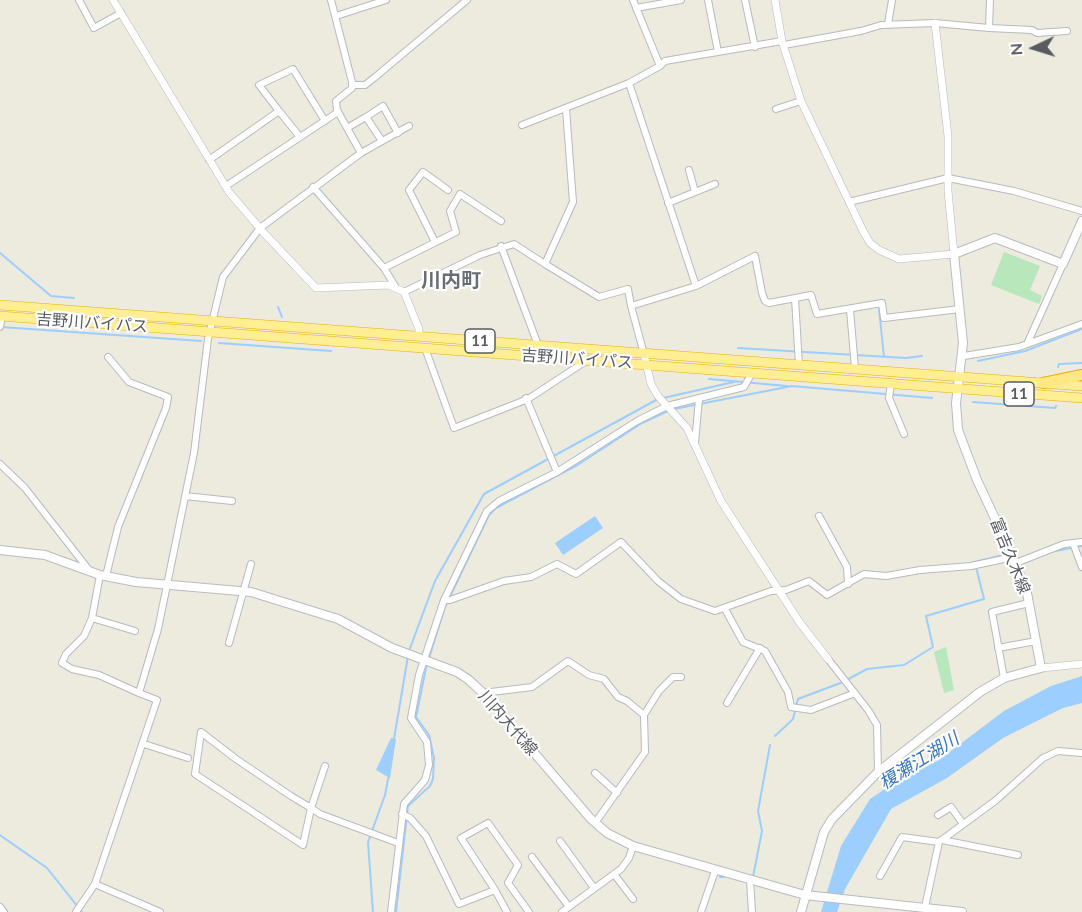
<!DOCTYPE html>
<html>
<head>
<meta charset="utf-8">
<style>
  body { margin:0 }
  #map { position:relative; width:1082px; height:912px; overflow:hidden; background:#edeade; font-family:Lato,sans-serif }
  canvas { display:block }
  .north { position:absolute; left:1004px; top:18px; width:60px; height:60px; -webkit-text-stroke:4px #fff; paint-order:stroke; rotate:266deg; font-size:16px; font-weight:700; line-height:24px; text-align:center; color:#585c61 }
  .north::after { content:''; display:block; margin:auto; width:21px; height:27px; background:#585c61; clip-path:polygon(50% 0,100% 100%,50% 72%,0 100%) }
</style>
</head>
<body>
<div id="map">
<canvas width="1082" height="912"></canvas>
<div class="north">N</div>
</div>
<script>
const c = document.querySelector('canvas').getContext('2d');
c.lineJoin = 'round';
function paint(path, color) { c.fillStyle = color; c.fill(path, 'evenodd'); }
const toPath = rows => new Path2D(rows.map(r => 'M' + r).join(''));
function strokePath(path, color, width, dash) { c.strokeStyle = color; c.lineWidth = width; c.lineCap = dash ? 'butt' : 'round'; c.setLineDash(dash || []); c.stroke(path); }
function drawText(font, color, halo, rows, align = 'center') {
  c.font = font + ' Lato,"Noto Sans JP",sans-serif'; c.lineWidth = 4.5; c.setLineDash([]); c.textBaseline = 'middle'; c.strokeStyle = halo; c.fillStyle = color; for (const [text, x, y, turn = 0] of rows) {
    c.save(); c.translate(x, y); c.rotate((+turn || 0) * Math.PI / 180); c.textAlign = isNaN(turn) ? turn : align; if (halo) c.strokeText(text, 0, 0); c.fillText(text, 0, 0); c.restore();
  }
}
paint(toPath([
  [1004,252,1040,266,1030,290,1042,296,1039,304,991,285],
  [946,647,954,690,944,693,934,652]
]), '#b8e7bb');
paint(toPath([
  [595,516,603,528,563,555,555,543],
  [1082,676,1082,703,1063,708,1003,738,947,778,891,809,845,889,837,912,821,912,841,846,870,799,891,785,939,760,1004,711,1051,686],
  [391,738,396,739,390,778,376,770]
]), '#9cceff');
strokePath(toPath([
  [0,253,51,296,74,298],
  [278,307,282,317],
  [879,309,884,357],
  [1,327,201,341],
  [219,343,331,351],
  [738,348,906,358,922,356],
  [978,361,1025,351,1082,329],
  [1058,367,1059,364,1082,363],
  [709,379,787,386],
  [792,386,932,398],
  [663,398,734,382],
  [973,402,1055,408,1056,406],
  [674,409,792,386],
  [1050,552,1082,546],
  [975,562,1003,555],
  [409,651,435,581,484,494,658,399],
  [429,658,445,607,489,515,496,508,579,464,642,423,668,411],
  [775,736,793,719,798,699,843,682,867,669,904,665,933,647,926,616,984,599,976,567],
  [394,739,408,656],
  [0,835,47,868,82,912],
  [720,877,724,877],
  [753,877,762,831,758,811,770,745],
  [373,912,368,842,385,795,389,774],
  [396,912,408,806,430,786,433,779,434,758,429,735,416,717,427,663]
]), '#9cceff', 2);
const minor = toPath([
  [79,0,94,28,121,13],
  [708,0,718,52],
  [745,0,755,47],
  [636,8,681,0],
  [336,16,386,0],
  [888,24,892,0],
  [989,28,1032,30,1037,33,1067,31],
  [784,45,861,31,881,25,935,23,989,28,990,0],
  [660,66,665,61,782,41],
  [629,83,696,286,631,306,644,354],
  [352,85,365,85,374,78,467,0],
  [776,109,801,101],
  [279,111,259,85,293,69,325,121],
  [522,125,629,83,660,66,633,0],
  [347,128,366,117],
  [382,141,366,117,383,106,398,133],
  [361,153,409,126],
  [209,160,279,111,300,137],
  [689,170,695,192],
  [226,186,338,112],
  [313,187,384,268,395,286],
  [849,202,948,178,1014,191,1082,211],
  [668,203,715,184],
  [435,242,409,190,423,172,448,190],
  [501,246,538,345],
  [545,264,599,297,628,289,631,306],
  [384,268,456,232,450,211,460,194,501,221],
  [696,286,755,256,762,293,765,301,769,303,811,295,817,314,882,303,884,318,960,309],
  [404,292,480,255,514,244,545,264,573,202,566,109],
  [795,298,799,365],
  [850,310,855,368],
  [0,327,2,316],
  [1028,342,1063,264],
  [425,348,454,428,528,399,586,361],
  [964,356,1019,347,1082,324],
  [891,384,889,398,904,434],
  [526,398,557,472],
  [695,443,699,399],
  [0,464,25,488,89,570],
  [185,496,232,501],
  [819,516,847,567,848,584],
  [1073,543,1082,567],
  [1016,563,1064,544,1082,542],
  [100,575,92,618,84,636,66,654,62,663,72,669,99,675,139,693],
  [106,576,118,527,166,408,168,397,129,382,108,357],
  [444,600,450,600,504,581,531,577,557,564,576,574,621,542,658,581,681,599,715,611,771,591,786,590,809,581,827,595,864,574,886,576,920,570,971,566,1013,557],
  [725,609,743,642,765,651,788,692,791,707,811,710,855,693],
  [92,618,135,631],
  [229,643,251,564],
  [998,648,1036,641],
  [828,659,868,710,877,725,878,772],
  [1004,678,992,612,1029,603],
  [483,693,532,687,568,661,589,675,604,679,618,697,627,701,644,715],
  [727,703,760,648],
  [144,744,188,758],
  [325,766,311,808,303,845,195,774,201,732,236,759,291,796,311,808,320,814,398,843],
  [595,773,617,793],
  [402,814,410,818,426,836,459,904,495,890,507,912],
  [938,815,951,807,963,824],
  [595,823,645,752,644,715,659,691,673,677,681,677],
  [942,840,1018,855],
  [560,841,594,888],
  [532,857,569,907],
  [614,874,633,899],
  [880,876,902,837,939,842],
  [750,880,752,912],
  [95,884,160,912],
  [495,890,461,838,488,823,518,865,508,883,529,912],
  [0,907,4,912],
  [925,907,939,842,995,801,1043,758,1058,751,1082,753],
  [76,912,95,884,157,700,139,693,158,629,194,453,208,339,223,277,260,228,361,153,337,110,336,101,352,88,352,82,331,0],
  [391,912,404,804,425,780,429,765,427,742,411,718,419,675,444,600,487,511,499,501,557,472,637,421,667,406,744,387,752,373],
  [562,912,621,869,629,858,633,846],
  [701,912,715,871]
]);
const tertiary = toPath([
  [113,0,229,192,263,232,316,288,389,285,404,292,419,329,419,336],
  [775,0,782,41,801,101,863,231,870,243,879,250,899,259,954,254,948,191,948,136,935,23],
  [644,354,651,384,658,396,687,428,721,501,800,623,828,659],
  [1041,668,1082,664]
]);
const secondary = toPath([
  [0,550,45,555,100,575,136,582,251,592,338,619,392,648,457,672,469,680,483,693,590,818,607,833,633,846,805,895,962,912],
  [801,912,824,832,832,819,878,772,980,692,1004,678,1041,668,1027,593,1013,557,977,480,958,430,956,403,963,343,954,254,995,238,1063,264,1082,221]
]);
const trunk = toPath([
  [0,305,1082,386],
  [0,316,1082,398]
]);
const motorway = toPath([
  [1043,383,1082,375]
]);
strokePath(minor, '#b7babf', 8);
strokePath(tertiary, '#b7babf', 8);
strokePath(secondary, '#b8bbc2', 10);
strokePath(trunk, '#ebaf00', 10);
strokePath(motorway, '#ebaf00', 12);
strokePath(minor, '#fff', 6);
strokePath(tertiary, '#fff', 7);
strokePath(secondary, '#fff', 8);
strokePath(trunk, '#ffee92', 9);
strokePath(motorway, '#ffe783', 10);
for (const [x, y, w] of [
  [480,341,30],
  [1019,394,30]
]) { const box = new Path2D(); box.roundRect(x - w / 2, y - 12, w, 24, 4.5); c.fillStyle = '#fff'; c.fill(box); strokePath(box, '#585c61', 1.5); }
drawText('bold 15px', '#585c61', null, [
  ["11",480,341],
  ["11",1019,394]
]);
drawText('16px', '#585c61', '#fff', [
  ["吉野川バイパス",92,323,4],
  ["吉野川バイパス",577,359,4],
  ["富吉久木線",1010,556,68],
  ["川内大代線",508,723,49]
]);
drawText('italic 18px', '#3676cc', '#fff', [
  ["榎瀬江湖川",919,761,-32]
]);
drawText('bold 20px', '#696d74', '#fff', [
  ["川内町",451,281]
]);
</script>
</body>
</html>
